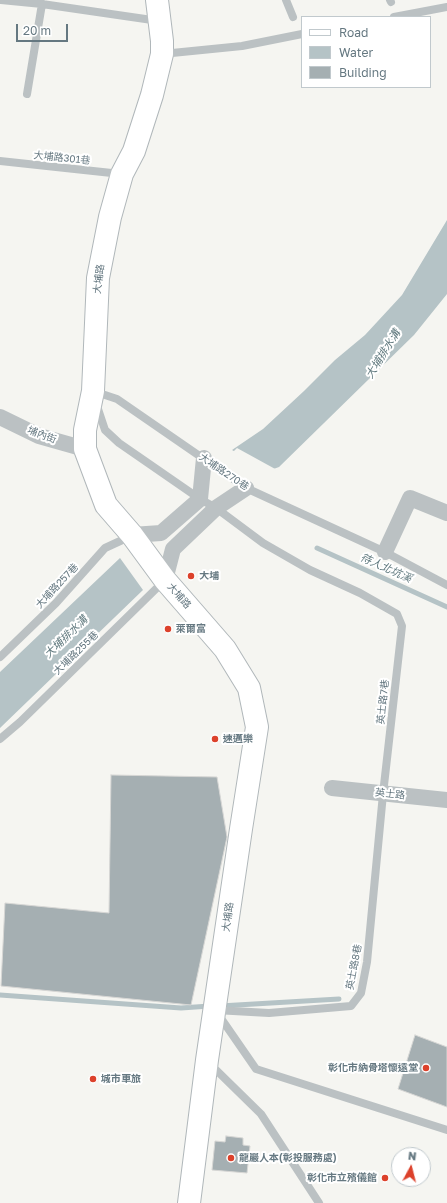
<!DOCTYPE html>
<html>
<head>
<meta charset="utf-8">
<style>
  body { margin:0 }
  #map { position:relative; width:447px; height:1203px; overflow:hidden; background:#f5f5f1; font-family:"Golos Text",sans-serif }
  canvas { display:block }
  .legend { position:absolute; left:301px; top:16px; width:130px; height:72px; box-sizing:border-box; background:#fff; border:1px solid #c1c9cd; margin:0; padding:5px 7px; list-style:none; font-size:12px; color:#657881 }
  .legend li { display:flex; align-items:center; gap:8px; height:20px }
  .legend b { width:20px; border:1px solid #c1c9cd }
  .north { position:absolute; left:391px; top:1147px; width:40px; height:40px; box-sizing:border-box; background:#fff; border:1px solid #c1c9cd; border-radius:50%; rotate:7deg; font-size:11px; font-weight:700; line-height:16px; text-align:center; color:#657881 }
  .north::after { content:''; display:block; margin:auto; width:14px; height:18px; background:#dc412b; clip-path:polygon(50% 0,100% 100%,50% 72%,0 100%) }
  .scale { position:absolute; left:16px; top:24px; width:52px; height:18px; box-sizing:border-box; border:2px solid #657881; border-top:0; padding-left:5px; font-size:12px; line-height:14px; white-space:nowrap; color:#657881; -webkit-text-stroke:3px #fff; paint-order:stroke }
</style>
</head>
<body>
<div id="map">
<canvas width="447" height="1203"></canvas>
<ul class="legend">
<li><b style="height:5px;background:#fff"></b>Road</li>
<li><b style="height:11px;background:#b5c3c6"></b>Water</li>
<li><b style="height:11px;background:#a5afb2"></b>Building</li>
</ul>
<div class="north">N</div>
<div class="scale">20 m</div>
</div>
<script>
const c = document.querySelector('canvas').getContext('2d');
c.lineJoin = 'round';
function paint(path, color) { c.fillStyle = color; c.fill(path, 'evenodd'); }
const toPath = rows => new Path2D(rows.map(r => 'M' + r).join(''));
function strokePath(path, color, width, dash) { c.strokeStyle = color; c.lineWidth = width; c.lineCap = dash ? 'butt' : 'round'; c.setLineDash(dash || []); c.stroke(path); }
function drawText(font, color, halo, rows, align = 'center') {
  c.font = font + ' "Golos Text","Noto Sans TC",sans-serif'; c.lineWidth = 4; c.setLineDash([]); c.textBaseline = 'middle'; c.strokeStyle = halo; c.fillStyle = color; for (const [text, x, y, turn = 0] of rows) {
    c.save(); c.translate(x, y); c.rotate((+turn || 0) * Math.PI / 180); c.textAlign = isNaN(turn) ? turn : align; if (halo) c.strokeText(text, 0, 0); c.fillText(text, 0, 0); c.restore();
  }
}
paint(toPath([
  [447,220,447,294,414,335,279,467,268,471,232,450,263,429,304,391,335,360,365,335,402,295],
  [120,558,143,590,0,728,0,672]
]), '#b5c3c6');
paint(toPath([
  [237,448,277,470,267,473,232,453]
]), '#f5f5f1');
strokePath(toPath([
  [317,548,447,607],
  [0,995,181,1008,210,1006],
  [220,1006,339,999]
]), '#b5c3c6', 5);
const building = toPath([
  [111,775,217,777,227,837,191,1005,1,986,5,903,109,913,111,775],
  [415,1035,447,1047,447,1107,398,1089,415,1035],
  [226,1136,243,1138,243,1145,250,1146,247,1173,212,1170,215,1141,225,1142,226,1136]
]);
paint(building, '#a5afb2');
strokePath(building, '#d6d6d4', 1);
const secondary = toPath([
  [157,0,162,41,162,54,152,95,134,151,122,174,110,217,98,278,93,391,85,430,85,449,106,505,132,535,165,580,225,649,249,688,257,727,241,829,207,1060,189,1203]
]);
strokePath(secondary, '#b0b7ba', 24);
strokePath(toPath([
  [1,0,42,4,159,21],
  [286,0,293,17],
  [390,0,391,2],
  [394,17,447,7],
  [162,54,242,46,302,34],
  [27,94,42,4,40,0],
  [0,161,121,174],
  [93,391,117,399,246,488,385,552,447,585],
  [96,403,105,430,119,443,200,499,216,508,263,543,310,570,360,593,397,614,402,626,383,794,367,962,361,993,351,1006,269,1013,215,1010],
  [0,657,56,603,105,548,131,536],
  [0,739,20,722,165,580],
  [218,1014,256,1069,447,1130],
  [209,1063,261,1114,319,1203]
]), '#bbc1c3', 8);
strokePath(toPath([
  [0,417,39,436,85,449],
  [132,535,161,533,200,499,204,458],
  [385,552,410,498,447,513],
  [165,580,173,549,216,508,246,488],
  [332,788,447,800]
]), '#bbc1c3', 16);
strokePath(secondary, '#fff', 22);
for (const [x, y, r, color] of [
  [191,576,4,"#dc412b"],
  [168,629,4,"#dc412b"],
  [215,739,4,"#dc412b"],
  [426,1068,4,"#dc412b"],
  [93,1079,4,"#dc412b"],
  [231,1158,4,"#dc412b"],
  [385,1178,4,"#dc412b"]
]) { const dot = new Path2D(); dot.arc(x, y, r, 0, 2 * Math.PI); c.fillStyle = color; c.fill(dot); strokePath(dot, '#fff', 1.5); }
drawText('10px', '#657881', '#fff', [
  ["大埔路301巷",62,158,6],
  ["大埔路",99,279,-83],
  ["埔內街",42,435,20],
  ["大埔路270巷",224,472,34],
  ["大埔路257巷",57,586,-47],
  ["大埔路",179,596,49],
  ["大埔路255巷",76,653,-44],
  ["英士路7巷",383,702,-84],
  ["英士路",390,794,6],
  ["大埔路",228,917,-82],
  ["英士路8巷",354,967,-79]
]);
drawText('bold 10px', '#657881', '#fff', [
  ["大埔",199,576],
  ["萊爾富",176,629],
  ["速邁樂",223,739],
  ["彰化市納骨塔懷遠堂",418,1068,"right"],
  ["城市車旅",101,1079],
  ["龍巖人本(彰投服務處)",239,1158],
  ["彰化市立殯儀館",377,1178,"right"]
], 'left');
drawText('italic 11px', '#617a7f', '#fff', [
  ["大埔排水溝",383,354,-58],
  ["待人北坑溪",386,568,24],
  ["大埔排水溝",66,637,-44]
]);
</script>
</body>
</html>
